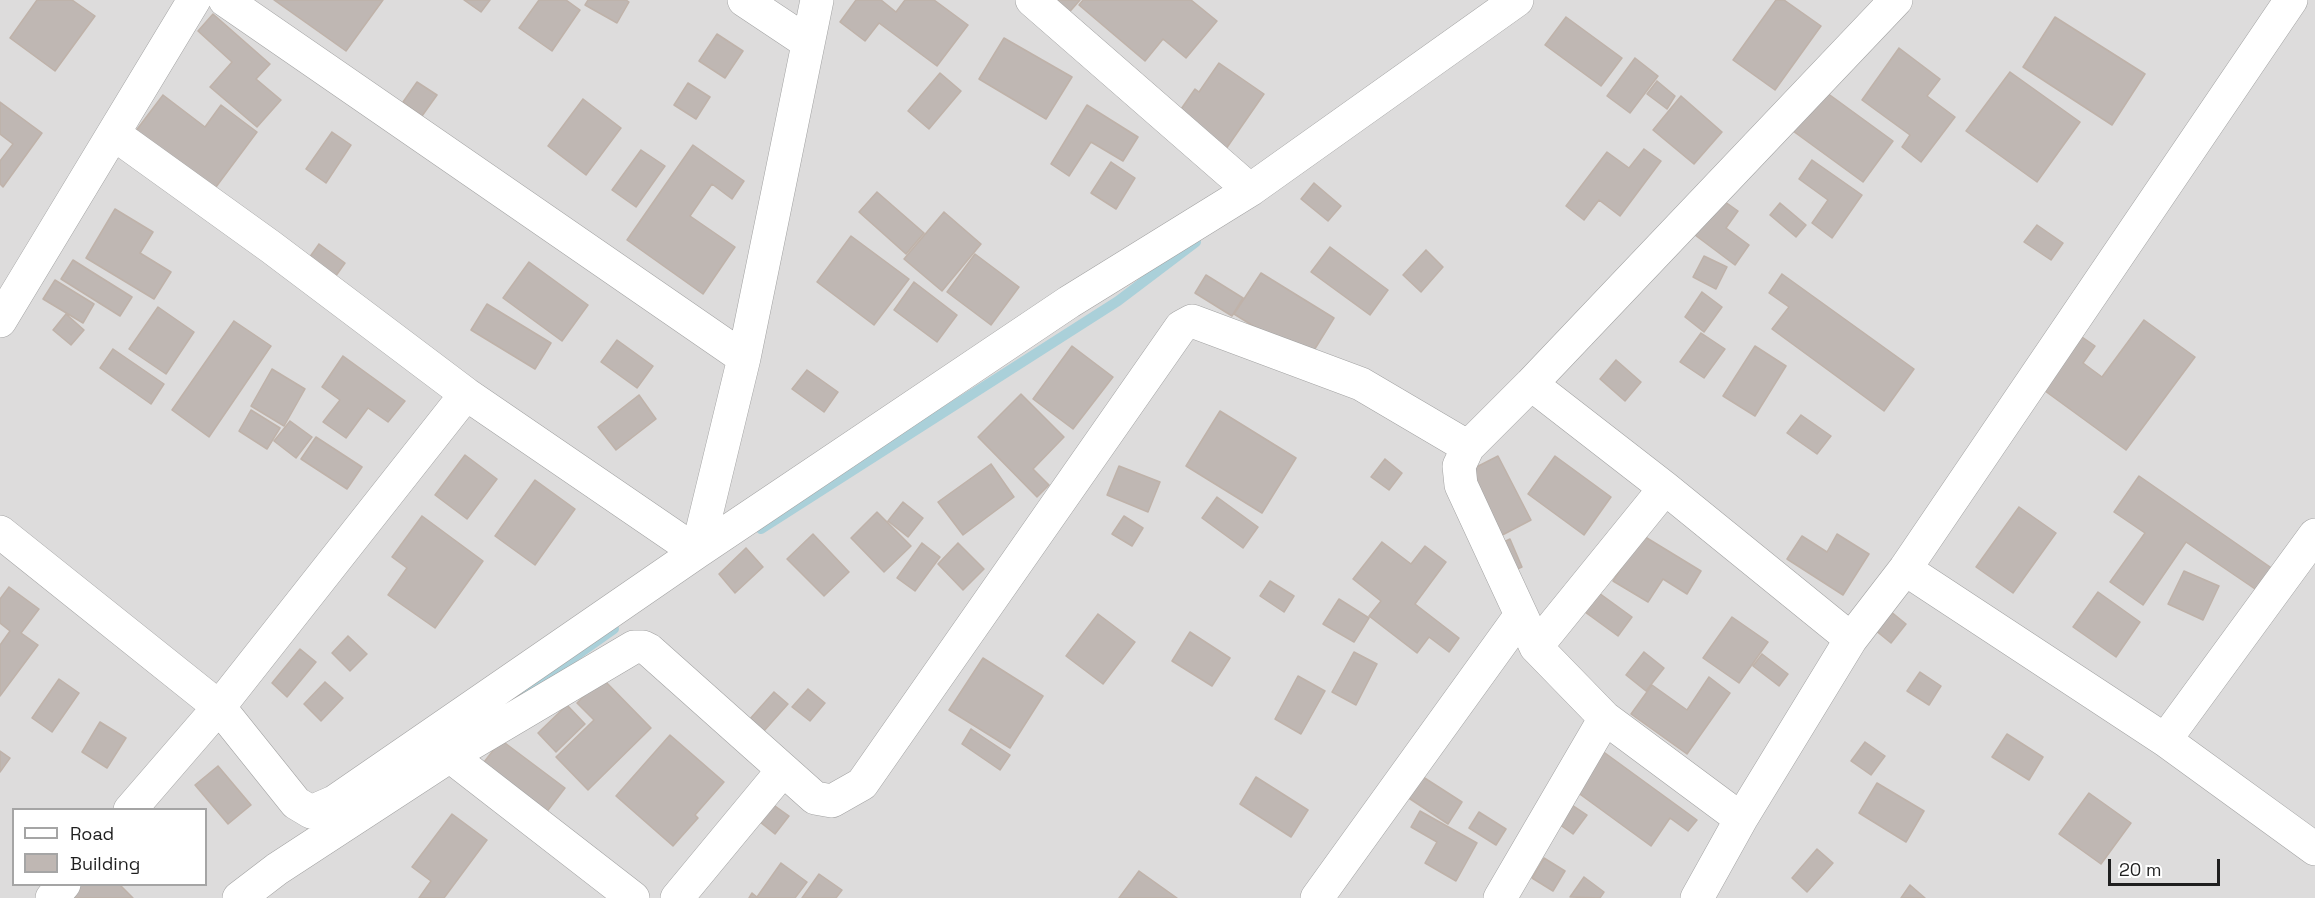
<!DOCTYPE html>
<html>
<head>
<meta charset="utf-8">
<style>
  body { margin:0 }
  #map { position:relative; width:2315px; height:898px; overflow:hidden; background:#efebe6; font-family:"Space Grotesk",sans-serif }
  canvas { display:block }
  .legend { position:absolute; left:12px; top:808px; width:195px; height:78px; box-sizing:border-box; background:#fff; border:2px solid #a5a5a5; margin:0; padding:8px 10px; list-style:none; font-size:18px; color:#1f1f1f }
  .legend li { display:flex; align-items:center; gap:12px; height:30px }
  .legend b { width:30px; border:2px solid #a5a5a5 }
  .scale { position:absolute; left:2108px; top:859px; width:112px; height:27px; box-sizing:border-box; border:3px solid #1f1f1f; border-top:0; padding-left:8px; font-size:18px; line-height:21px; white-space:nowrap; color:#1f1f1f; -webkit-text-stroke:4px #fff; paint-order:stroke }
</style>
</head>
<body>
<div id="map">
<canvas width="2315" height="898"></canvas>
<ul class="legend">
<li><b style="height:8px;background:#fff"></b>Road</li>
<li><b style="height:16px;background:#bfb7b3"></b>Building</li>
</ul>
<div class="scale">20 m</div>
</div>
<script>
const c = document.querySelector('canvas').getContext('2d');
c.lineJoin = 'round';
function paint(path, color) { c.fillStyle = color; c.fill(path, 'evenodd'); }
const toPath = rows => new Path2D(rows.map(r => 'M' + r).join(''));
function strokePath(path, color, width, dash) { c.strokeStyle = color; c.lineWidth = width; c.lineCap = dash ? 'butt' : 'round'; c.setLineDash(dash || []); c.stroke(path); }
paint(toPath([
  [0,0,2315,0,2315,898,0,898],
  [14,810,206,810,206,884,14,884]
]), '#dddcdc');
strokePath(toPath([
  [761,529,1118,301,1196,242],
  [512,701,614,629]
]), '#aad0d9', 10);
const building = toPath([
  [37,0,72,0,95,16,55,71,10,38,37,0],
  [274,0,383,0,346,51,274,0],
  [464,0,490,0,481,12,464,0],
  [539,0,566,0,580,10,552,51,519,28,539,0],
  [588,0,626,0,629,2,617,23,585,5,588,0],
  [856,0,881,0,896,12,905,0,934,0,968,25,937,66,879,23,865,41,840,22,856,0],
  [1047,0,1080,0,1065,17,1047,0],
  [1083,0,1191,0,1217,21,1186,58,1163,39,1145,61,1079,5,1083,0],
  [1776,0,1784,0,1821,26,1775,90,1733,60,1776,0],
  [213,14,270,64,256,79,281,100,257,127,210,87,232,62,198,31,213,14],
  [1566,17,1622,58,1601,86,1545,45,1566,17],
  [2055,17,2145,74,2112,125,2023,67,2055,17],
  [717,34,743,51,725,78,699,61,717,34],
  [1004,38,1072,77,1046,119,979,79,1004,38],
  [1899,48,1940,79,1927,96,1955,117,1921,162,1902,147,1910,135,1862,100,1899,48],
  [1635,58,1658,76,1630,113,1607,96,1635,58],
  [1219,63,1264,94,1219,159,1170,125,1195,89,1199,92,1219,63],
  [2010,72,2080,122,2037,182,1966,131,2010,72],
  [940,73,961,91,929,129,908,111,940,73],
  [1657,81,1675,96,1667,109,1647,94,1657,81],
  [417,82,437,95,422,116,403,102,417,82],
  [688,83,710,97,696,119,674,105,688,83],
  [1823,90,1893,141,1863,182,1793,131,1823,90],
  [163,95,205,127,221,105,257,132,213,191,135,132,163,95],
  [1681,96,1722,132,1694,164,1653,130,1681,96],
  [583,99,621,128,586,175,548,146,583,99],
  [0,102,42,133,3,187,0,184,0,161,13,144,0,134,0,102],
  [1087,105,1138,137,1123,161,1091,142,1069,176,1051,164,1087,105],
  [332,132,351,145,326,183,306,169,332,132],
  [693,145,744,181,732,199,712,184,690,216,735,247,703,294,627,240,693,145],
  [1644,149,1661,161,1620,216,1599,200,1584,220,1566,206,1607,152,1629,168,1644,149],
  [641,150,665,166,636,207,612,190,641,150],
  [1812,160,1862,195,1832,238,1812,223,1828,200,1799,179,1812,160],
  [1111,162,1135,178,1116,209,1091,193,1111,162],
  [1314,183,1341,206,1328,221,1301,199,1314,183],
  [877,192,924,233,906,254,859,212,877,192],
  [1721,199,1738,211,1726,228,1749,245,1735,265,1695,235,1721,199],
  [1780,203,1806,225,1796,237,1770,215,1780,203],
  [115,209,153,232,140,253,171,272,154,299,86,258,115,209],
  [944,212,981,244,942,291,904,259,944,212],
  [2037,225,2063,243,2051,260,2024,242,2037,225],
  [851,236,909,279,874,325,817,282,851,236],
  [319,244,345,263,328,287,302,268,319,244],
  [1330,247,1388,290,1370,315,1311,272,1330,247],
  [1426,250,1443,267,1421,292,1403,275,1426,250],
  [975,254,1019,287,991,325,947,292,975,254],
  [1704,256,1727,267,1716,289,1693,277,1704,256],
  [73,260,132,297,120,316,61,279,73,260],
  [529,262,588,305,562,341,503,298,529,262],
  [1261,273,1334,318,1308,360,1234,314,1261,273],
  [1782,274,1914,369,1884,411,1772,329,1789,307,1769,293,1782,274],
  [1206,275,1243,298,1232,316,1195,293,1206,275],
  [55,280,94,304,83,323,43,299,55,280],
  [914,282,957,315,937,342,894,310,914,282],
  [1702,292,1722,307,1704,332,1685,317,1702,292],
  [487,304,551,343,535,369,471,330,487,304],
  [158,307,194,332,166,374,129,349,158,307],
  [66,314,84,330,71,345,53,330,66,314],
  [2144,320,2195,357,2126,450,2030,380,2069,328,2095,346,2083,363,2102,377,2144,320],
  [234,321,271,346,209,437,172,410,234,321],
  [1701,333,1725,349,1704,378,1680,362,1701,333],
  [617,340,653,366,637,388,601,362,617,340],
  [1072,346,1113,377,1073,429,1033,399,1072,346],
  [1755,346,1786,366,1755,416,1723,396,1755,346],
  [113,349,164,384,151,404,100,368,113,349],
  [343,356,405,401,388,422,368,408,346,438,323,422,340,400,322,387,343,356],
  [1616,360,1641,382,1625,401,1600,379,1616,360],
  [272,369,305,389,284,426,251,406,272,369],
  [807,370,838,392,824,412,792,389,807,370],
  [1021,394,1064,437,1033,469,1049,485,1037,497,978,437,1021,394],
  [639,395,656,419,616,450,598,427,639,395],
  [251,410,280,428,267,449,239,431,251,410],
  [1220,411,1296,458,1262,513,1186,466,1220,411],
  [1801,415,1831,436,1817,454,1787,433,1801,415],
  [290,421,312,437,296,458,274,441,290,421],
  [316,437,362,467,347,489,301,459,316,437],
  [465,455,497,479,467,519,435,495,465,455],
  [1498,456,1531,520,1489,542,1455,478,1498,456],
  [1555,456,1611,497,1584,535,1528,494,1555,456],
  [1385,459,1402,473,1389,490,1371,477,1385,459],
  [991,464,1014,497,963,535,938,502,991,464],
  [1119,466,1160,482,1148,512,1107,495,1119,466],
  [2139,476,2273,569,2258,591,2186,542,2143,605,2110,582,2145,533,2114,512,2139,476],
  [535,480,575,509,535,565,495,536,535,480],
  [1217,497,1258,527,1243,548,1202,518,1217,497],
  [903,502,923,518,908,537,888,521,903,502],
  [2019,507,2056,533,2013,593,1976,567,2019,507],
  [877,512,911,546,884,572,851,538,877,512],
  [422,516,483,561,435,628,388,595,407,568,392,557,422,516],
  [1124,516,1143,528,1132,546,1112,534,1124,516],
  [813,534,849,572,824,596,787,559,813,534],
  [1837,534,1869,554,1843,595,1787,559,1802,536,1827,552,1837,534],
  [1642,535,1701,571,1687,594,1663,579,1648,602,1613,581,1642,535],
  [1510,539,1522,567,1498,577,1487,550,1510,539],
  [1382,542,1411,564,1425,546,1446,562,1415,604,1459,638,1449,652,1429,637,1417,653,1369,616,1381,601,1353,579,1382,542],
  [922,543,940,557,915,591,897,578,922,543],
  [958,543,984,569,963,590,938,564,958,543],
  [746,548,763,567,735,593,719,574,746,548],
  [2184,571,2219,586,2203,620,2168,604,2184,571],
  [1270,581,1294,596,1284,612,1260,596,1270,581],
  [1588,585,1632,617,1618,636,1574,604,1588,585],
  [9,587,39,609,21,633,38,645,0,696,0,645,10,631,0,623,0,599,9,587],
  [2098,592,2140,622,2116,657,2073,627,2098,592],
  [1339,599,1369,618,1354,642,1323,624,1339,599],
  [1890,611,1906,624,1891,643,1875,630,1890,611],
  [1098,614,1135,642,1103,684,1066,656,1098,614],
  [1732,617,1768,642,1739,683,1703,658,1732,617],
  [1190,632,1230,658,1212,686,1172,661,1190,632],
  [348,636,367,654,350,671,332,653,348,636],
  [300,649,316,662,287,697,272,683,300,649],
  [1354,652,1377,664,1356,705,1332,692,1354,652],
  [1644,652,1664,668,1646,691,1626,675,1644,652],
  [1762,654,1788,674,1779,686,1753,666,1762,654],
  [983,658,1043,696,1010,748,949,710,983,658],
  [1920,672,1941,686,1929,705,1907,691,1920,672],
  [1298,676,1325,691,1301,734,1275,719,1298,676],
  [1709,677,1730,693,1687,754,1631,714,1652,685,1687,710,1709,677],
  [602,678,651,728,588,790,556,757,594,720,577,703,602,678],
  [59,679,79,693,52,732,32,718,59,679],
  [325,682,343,698,321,721,304,704,325,682],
  [808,689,825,703,810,721,792,707,808,689],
  [774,692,788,704,763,732,749,720,774,692],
  [567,705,585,724,556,752,538,733,567,705],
  [100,722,126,738,107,768,82,752,100,722],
  [971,729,1010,755,1000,770,962,744,971,729],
  [2007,734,2043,757,2029,780,1992,757,2007,734],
  [670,735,724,782,695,815,698,818,673,846,616,796,670,735],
  [501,740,565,788,529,835,465,787,501,740],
  [1865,742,1885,756,1871,775,1851,761,1865,742],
  [1594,745,1697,820,1688,831,1670,818,1651,846,1566,784,1594,745],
  [0,751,10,758,0,772,0,751],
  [218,766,251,805,228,824,195,785,218,766],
  [1406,766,1462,802,1448,824,1392,787,1406,766],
  [1256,777,1308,810,1291,837,1240,804,1256,777],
  [1877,783,1924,811,1906,842,1859,813,1877,783],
  [2089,793,2131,823,2101,864,2059,834,2089,793],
  [768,801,789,816,775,834,755,818,768,801],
  [1566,801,1587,815,1573,834,1553,820,1566,801],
  [1420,811,1477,843,1456,881,1425,863,1437,842,1411,827,1420,811],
  [1479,812,1506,829,1496,845,1469,828,1479,812],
  [452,814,487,840,444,898,419,898,431,881,412,867,452,814],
  [1817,849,1833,863,1807,892,1792,878,1817,849],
  [1544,858,1565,871,1553,891,1532,878,1544,858],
  [781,863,807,882,795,898,749,898,752,893,757,897,781,863],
  [1139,871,1177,898,1119,898,1139,871],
  [819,874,842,890,836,898,802,898,819,874],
  [1584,877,1604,892,1600,898,1570,897,1584,877],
  [64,884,119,884,133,898,51,898,64,884],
  [1910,885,1925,898,1901,898,1910,885]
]);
paint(building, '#bfb7b3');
strokePath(building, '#bfb2a9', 1.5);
const street = toPath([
  [225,0,744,358],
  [744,0,807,42],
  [1032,0,1250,190],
  [114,134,271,247,466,394,697,552],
  [0,321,194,0],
  [1531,384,1665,488,1851,639],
  [1665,488,1536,647,1605,718,1741,819],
  [0,532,219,707,296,803,311,812,334,802,697,552,1069,302,1250,190,1517,0],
  [697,552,744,358,817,0],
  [1905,569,2165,740,2315,849],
  [1536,647,1461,485,1459,466,1468,447,1531,384,1896,0],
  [2165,740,2315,535],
  [450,756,633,898],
  [130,810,219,707,466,394],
  [52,898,64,884],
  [239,898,277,869,450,756,634,647,643,647,649,650,815,798,832,801,862,784,1181,327,1192,321,1361,384,1468,447],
  [677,898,783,770],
  [1317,898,1521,615],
  [1500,898,1605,718],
  [1697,898,1741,819,1851,639,1905,569,2291,0]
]);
strokePath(street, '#a3a3a3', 34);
strokePath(street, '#fff', 33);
</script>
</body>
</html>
